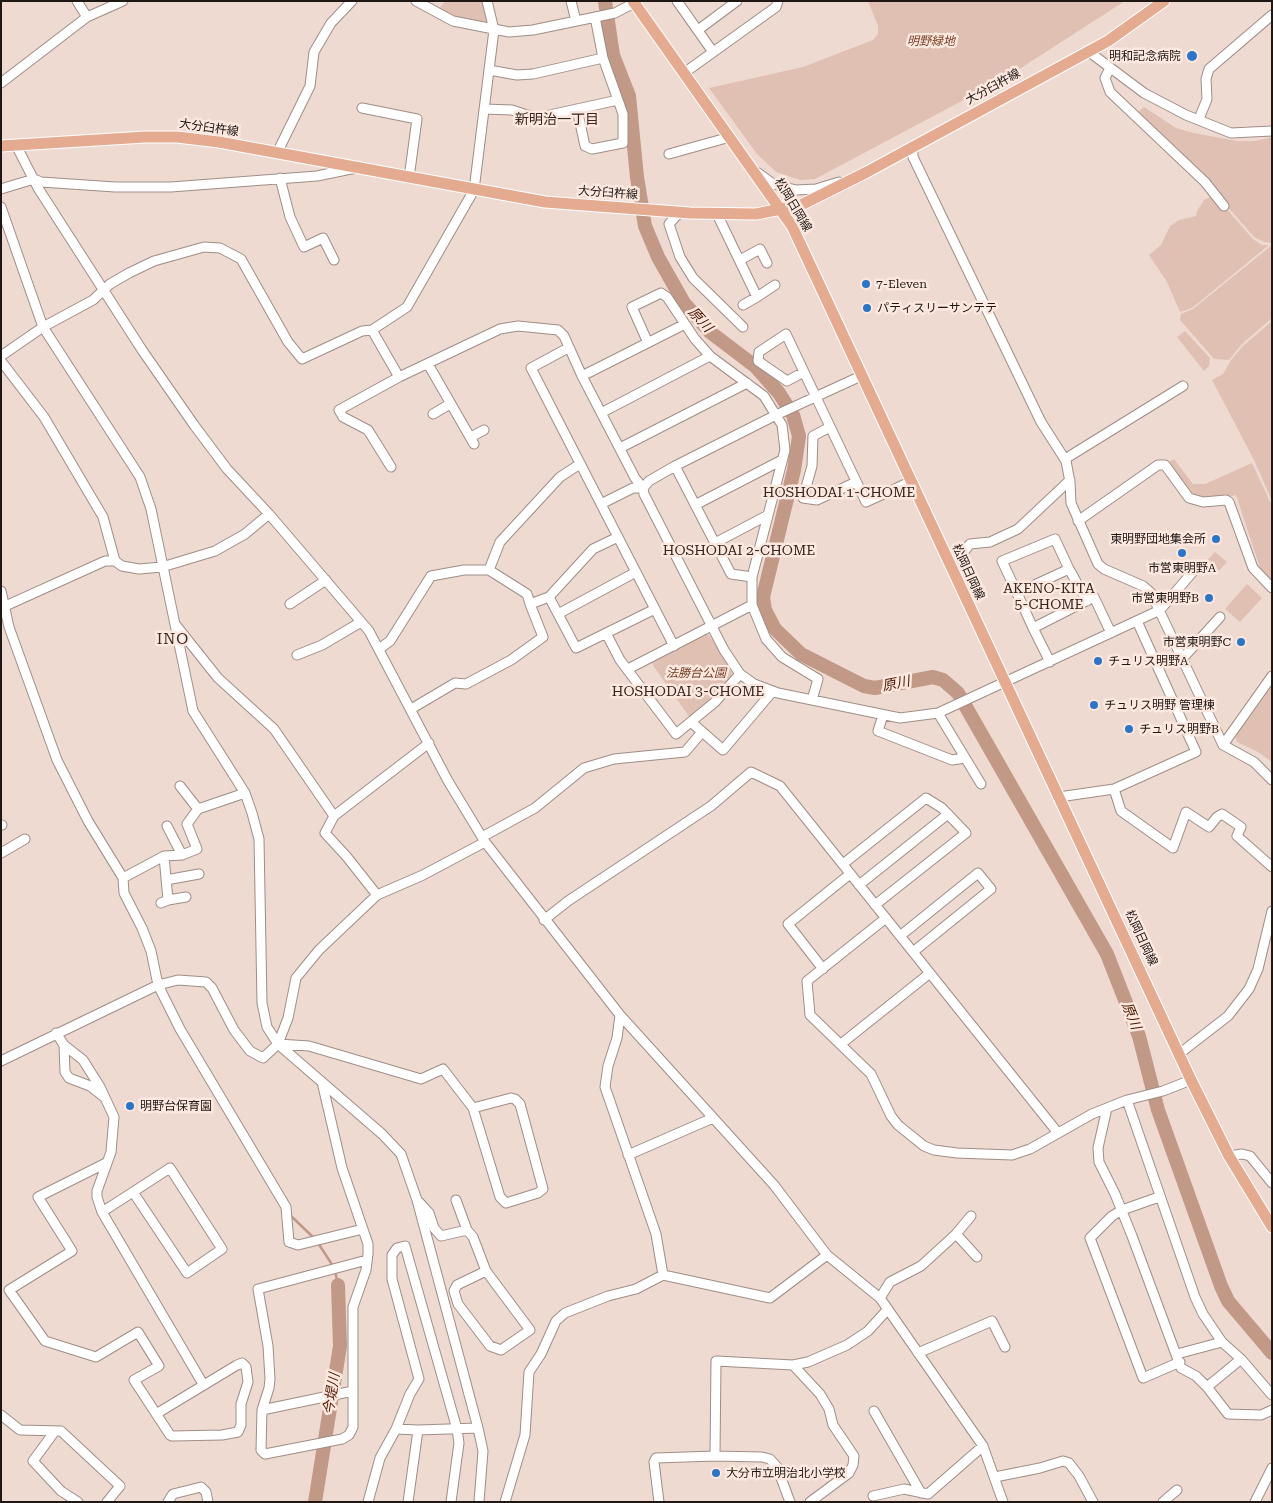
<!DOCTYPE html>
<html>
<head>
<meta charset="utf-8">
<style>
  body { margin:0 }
  #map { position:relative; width:1273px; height:1503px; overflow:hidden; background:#efdad2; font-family:"Roboto Serif",serif }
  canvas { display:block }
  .frame { position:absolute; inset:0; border:2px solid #1e1714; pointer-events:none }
</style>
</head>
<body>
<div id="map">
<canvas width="1273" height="1503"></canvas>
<div class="frame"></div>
</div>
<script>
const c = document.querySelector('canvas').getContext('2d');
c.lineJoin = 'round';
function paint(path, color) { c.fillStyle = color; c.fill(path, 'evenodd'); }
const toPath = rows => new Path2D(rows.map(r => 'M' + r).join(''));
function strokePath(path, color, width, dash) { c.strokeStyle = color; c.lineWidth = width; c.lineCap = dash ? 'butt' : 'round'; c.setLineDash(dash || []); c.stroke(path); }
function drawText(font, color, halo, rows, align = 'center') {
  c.font = font + ' "Roboto Serif","Noto Sans JP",serif'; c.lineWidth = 5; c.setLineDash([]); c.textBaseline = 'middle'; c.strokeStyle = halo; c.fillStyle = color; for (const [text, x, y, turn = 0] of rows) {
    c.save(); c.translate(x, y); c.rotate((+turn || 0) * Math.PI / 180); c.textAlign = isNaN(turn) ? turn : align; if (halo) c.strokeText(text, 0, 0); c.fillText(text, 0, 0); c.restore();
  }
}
paint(toPath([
  [445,1,483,1,489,22,462,19,439,9],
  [868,1,1125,1,1007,77,815,179,800,180,776,172,757,154,709,88,803,67,873,40,878,34,878,26],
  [1144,107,1176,128,1194,133,1237,141,1255,141,1272,137,1272,243,1264,242,1254,237,1205,181,1136,114],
  [1212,196,1216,197,1253,239,1262,245,1269,245,1192,308,1180,312,1167,282,1149,255,1161,245,1170,226,1179,220,1196,216,1197,211,1204,200],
  [1272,245,1272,318,1242,344,1229,360,1214,359,1180,320,1181,314,1193,309],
  [1272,321,1272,501,1254,460,1212,380,1223,374,1231,360,1243,346],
  [1185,331,1210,358,1209,366,1204,371,1177,337],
  [1174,459,1193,484,1205,484,1252,463,1272,506,1272,582,1265,577,1260,568,1236,495,1228,497,1226,494,1204,500,1186,490,1169,462],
  [1215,552,1227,562,1216,574,1205,563],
  [1247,584,1262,598,1240,622,1225,609],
  [704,633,710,636,732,673,731,678,721,691,690,718,650,661],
  [1269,687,1272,687,1272,762,1258,752,1237,742,1235,735]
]), '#e0c0b3');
strokePath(toPath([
  [290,1215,315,1239],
  [318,1243,333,1266],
  [335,1271,338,1285]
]), '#c29886', 2.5);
strokePath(toPath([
  [605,1,613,55,629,96,637,177,645,226,658,257,684,303,710,332,756,367,779,393,793,415,799,436,794,470,763,597,765,610,775,629,801,654,864,686,875,688,933,677,943,680,958,693,1107,954,1139,1036,1158,1110,1221,1286,1228,1301,1272,1353],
  [315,1502,340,1346,338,1285]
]), '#c29886', 14);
const minor = toPath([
  [77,1,87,17],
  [416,1,453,21,509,32,533,30,615,13,634,3],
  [571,1,576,21],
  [677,1,713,52],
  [698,30,737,1],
  [1088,51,1144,93,1186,115,1231,133,1272,131],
  [1110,68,1105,78,1110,92,1205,182,1224,206],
  [489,70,517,75,533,74,603,58],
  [684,73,776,7,778,1],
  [1,83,87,17,123,1],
  [362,108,417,119,409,178],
  [484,109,512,110,536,118,618,100],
  [577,109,585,146,592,149,623,143,623,114,603,58,595,17],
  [1199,119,1207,99,1206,79,1209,69,1272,15],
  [16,145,38,188,142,350,194,425,227,469,269,514,369,631,448,781,485,842,620,1015,774,1185,827,1255,880,1298,983,1446,1003,1502],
  [913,146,913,157,1041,422,1066,461,1070,482,1071,503,1098,564,1104,569,1143,586,1151,593,1223,745,1254,762,1272,780],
  [277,153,310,86,314,52,331,23,352,1],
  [669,154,730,137],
  [758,173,773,184,796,190,816,189,839,182],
  [280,178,290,217,304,247,323,238,334,260],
  [1,189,34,179,41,182,115,187,171,187,317,176,356,168],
  [1,207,43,327,140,477,151,509,193,711,245,793,252,813,259,839,262,1003,267,1027,278,1044,382,1134,401,1154,417,1200,478,1428,483,1451,479,1502],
  [679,213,669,224,680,257,693,278,743,327],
  [717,214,757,297,743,305],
  [740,260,760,249,767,263],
  [757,297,775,285],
  [372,330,399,377],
  [648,343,632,307,661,293,667,297,695,339,710,356,764,396,782,425,785,450,752,577,752,605,766,639,782,657,818,679,812,700],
  [568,348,531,368,674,646],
  [1,356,43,327,93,300,110,284,129,273,154,261,204,247,220,248,241,259,288,342,302,359,362,331,372,330,407,307,474,190,494,30,487,1],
  [1,361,44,417,103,517,115,561],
  [428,364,474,444],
  [804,372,787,381,758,361,759,352,786,334,804,372,866,502,912,481],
  [582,376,685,324],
  [861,376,776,415,675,466,649,481,643,488,644,494,724,650,740,674,754,684,778,693,900,718,938,713,1160,610,1197,567],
  [601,413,710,356],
  [433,414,450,404],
  [830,427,813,436,812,466,803,498,817,500,856,482],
  [471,437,484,430],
  [620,448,747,383],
  [1065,459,1183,386],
  [675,466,731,574,752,577],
  [391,467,368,430,343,417,339,410,399,377,500,329,518,326,558,330,564,336,582,376,635,478,643,488],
  [601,504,633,488,643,488],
  [695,505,782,460],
  [1078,521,1158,465,1165,465,1189,498,1203,502,1226,500,1229,502,1253,568,1272,588],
  [715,543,768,515],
  [947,560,962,554,970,544,990,542,1018,529,1070,480],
  [1069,569,1087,601],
  [489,570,500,542,560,477,580,464],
  [1,591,9,627,57,760,88,821,123,878,124,893,142,928,151,951,158,985,180,1029,286,1207,289,1242,298,1245,363,1229],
  [1017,593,1069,569,1055,539,1002,561,1017,593,1033,628],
  [549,597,576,648,655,609],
  [290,604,326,580],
  [1,608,105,561,115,561,122,566,139,569,162,567,215,551,245,534,269,514],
  [558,614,636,572],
  [175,624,218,678,274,729,334,816],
  [606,633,620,660,676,734,715,702,740,674],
  [379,649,390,641,431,576,464,570,489,570,527,594,530,604],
  [297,655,322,645,361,622],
  [1182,659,1220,617],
  [1050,662,1033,628,1094,597,1111,633],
  [628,669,752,605],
  [411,709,455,683,466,684,511,660,543,637,530,604,549,597,593,549,618,537],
  [938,713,981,784],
  [883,715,878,731,952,760,965,758],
  [691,722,723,750,772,692],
  [1223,745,1272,676],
  [180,786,198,809],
  [1114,789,1196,752,1137,621],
  [1059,797,1114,789,1121,811,1173,848,1186,812,1209,827,1217,817,1222,814,1241,827,1237,836,1272,867],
  [1,825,2,825],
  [167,826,182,855],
  [482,837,535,808,584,768,614,759,685,752,702,732],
  [1,853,25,839],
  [843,864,926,798,942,808,966,833,875,905],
  [123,878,164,856,182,855,197,849,187,824,198,809,245,793],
  [166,880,199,874],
  [859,885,948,814],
  [377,895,347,857,325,833,334,816,429,743],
  [168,900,186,897],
  [161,903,168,900,164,856],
  [886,918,807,981,810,1015,871,1074,891,1116,898,1125,924,1146,934,1150,957,1153,1012,1155,1030,1149,1092,1114,1127,1100,1163,1091,1191,1080],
  [544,920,568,901,711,806,751,772,780,786,1058,1133],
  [900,936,978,873,991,889,913,952],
  [823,969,788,924,850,874],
  [620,1015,617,1038,608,1066,605,1087,656,1234,663,1275],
  [56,1033,64,1045,83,1060,100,1087,114,1117,111,1152,97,1191,97,1197,102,1212,203,1384],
  [278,1044,309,1046,421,1079,443,1069,473,1108],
  [841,1044,930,973],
  [64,1045,65,1072,69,1078,90,1086,104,1097],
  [1179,1054,1228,1016,1249,989,1258,969,1272,911],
  [1,1061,158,985,178,980,206,982,212,988,234,1030,250,1051,263,1058,278,1044,288,1018,296,978,319,950,377,895,423,875,485,842],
  [322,1082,342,1168,368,1244,368,1254,366,1270,353,1307,353,1427,349,1435,342,1439,265,1454,261,1450,262,1410,269,1388,270,1379,268,1346,258,1289,367,1260],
  [511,1098,515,1099,520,1104,543,1189,538,1193,506,1203,500,1197,473,1108,511,1098],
  [1127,1100,1195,1297,1203,1314,1222,1342,1241,1359,1272,1395],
  [1107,1108,1098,1148,1099,1162,1115,1194,1132,1236,1181,1368,1196,1376,1207,1387,1228,1414,1261,1415,1272,1410],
  [628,1155,713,1118],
  [1229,1156,1242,1154,1250,1156,1272,1183],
  [106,1163,38,1197,72,1251,9,1290,45,1341,96,1357,138,1332,159,1366,134,1380,170,1435,172,1436,222,1435,238,1432,241,1425,241,1404,248,1382,246,1367,242,1363,237,1365,156,1414],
  [170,1168,222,1249,187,1273,133,1192,170,1168],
  [1159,1197,1122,1210,1112,1216,1090,1238,1143,1378,1180,1362],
  [456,1200,467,1230],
  [419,1202,429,1213,434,1228,441,1236,467,1230,473,1237,486,1271,530,1330,501,1350,490,1346,458,1304,454,1291,457,1285,486,1271],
  [102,1212,133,1192],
  [956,1234,977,1257],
  [880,1298,890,1282,921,1266,956,1234,971,1216],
  [918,1353,992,1321,1005,1347],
  [1177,1354,1222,1342],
  [793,1365,820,1394,829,1409,833,1425,854,1456,853,1465,849,1473,810,1502],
  [1207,1387,1241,1359],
  [262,1410,353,1391],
  [874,1411,921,1493],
  [1,1415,20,1430,61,1431,120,1486,107,1502],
  [396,1429,410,1394,419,1379,392,1279,392,1255,397,1248,405,1246,457,1429,459,1443,451,1502],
  [55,1431,33,1461,61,1491,78,1502],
  [995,1477,1040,1468,1063,1461,1069,1463,1079,1476,1093,1502],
  [873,1496,904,1489,928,1494,983,1446],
  [168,1502,173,1494,201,1487,206,1492,208,1502],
  [368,1502,380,1458,396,1429,418,1430],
  [408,1502,418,1430,478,1428],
  [505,1502,525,1435,529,1372,541,1354,556,1321,565,1313,608,1296,636,1289,663,1275,770,1298,827,1255],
  [659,1502,654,1462,656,1458,715,1456],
  [790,1502,777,1467,770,1459,762,1457,715,1456,716,1361,793,1365,808,1362,847,1345,868,1331,888,1309],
  [1163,1502,1177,1490],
  [1255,1502,1272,1468]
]);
const major = toPath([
  [633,1,792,226,1191,1080,1229,1156,1272,1227],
  [1,146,145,137,177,137,219,142,545,202,690,213,756,214,801,205,867,172,1108,41,1164,1]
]);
strokePath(minor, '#a08d86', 11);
strokePath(major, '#fff', 13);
strokePath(minor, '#fff', 9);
strokePath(major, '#e5ab91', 11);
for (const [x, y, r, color] of [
  [1192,56,6,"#2c74c5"],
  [866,284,5,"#2c74c5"],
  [867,308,5,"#2c74c5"],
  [1216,539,5,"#2c74c5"],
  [1182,553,5,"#2c74c5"],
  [1209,598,5,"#2c74c5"],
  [1241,642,5,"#2c74c5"],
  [1098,661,5,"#2c74c5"],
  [1094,705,5,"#2c74c5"],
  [1129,729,5,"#2c74c5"],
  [130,1106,5,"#2c74c5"],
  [716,1473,5,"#2c74c5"]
]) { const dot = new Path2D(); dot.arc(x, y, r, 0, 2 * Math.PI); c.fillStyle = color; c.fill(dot); strokePath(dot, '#fce8df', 2); }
drawText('italic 12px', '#763e24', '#fce8df', [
  ["明野緑地",931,41],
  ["法勝台公園",696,673]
]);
drawText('12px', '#1e1714', '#fce8df', [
  ["明和記念病院",1181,56,"right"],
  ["7-Eleven",876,284],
  ["パティスリーサンテテ",877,308],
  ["東明野団地集会所",1206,539,"right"],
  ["市営東明野A",1182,568,"center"],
  ["市営東明野B",1199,598,"right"],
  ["市営東明野C",1231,642,"right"],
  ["チュリス明野A",1108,661],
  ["チュリス明野 管理棟",1104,705],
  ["チュリス明野B",1139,729],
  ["明野台保育園",140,1106],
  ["大分市立明治北小学校",726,1473]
], 'left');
drawText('12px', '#1e1714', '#fce8df', [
  ["大分臼杵線",993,87,-29],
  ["大分臼杵線",209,128,8],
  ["大分臼杵線",608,193,4],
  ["松岡日岡線",793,205,59],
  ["松岡日岡線",968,572,65],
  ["松岡日岡線",1141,938,65]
]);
drawText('14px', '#352620', '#fce8df', [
  ["新明治一丁目",557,120],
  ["HOSHODAI 1-CHOME",839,493],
  ["HOSHODAI 2-CHOME",739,551],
  ["AKENO-KITA",1049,589],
  ["5-CHOME",1049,605],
  ["HOSHODAI 3-CHOME",688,692]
]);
drawText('italic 14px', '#4e1900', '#fce8df', [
  ["原川",700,320,47],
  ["原川",896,684,-11],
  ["原川",1131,1016,68],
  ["今堤川",332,1394,-81]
]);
c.letterSpacing = '1px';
drawText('15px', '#352620', '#fce8df', [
  ["INO",173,640]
]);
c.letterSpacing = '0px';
</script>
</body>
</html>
